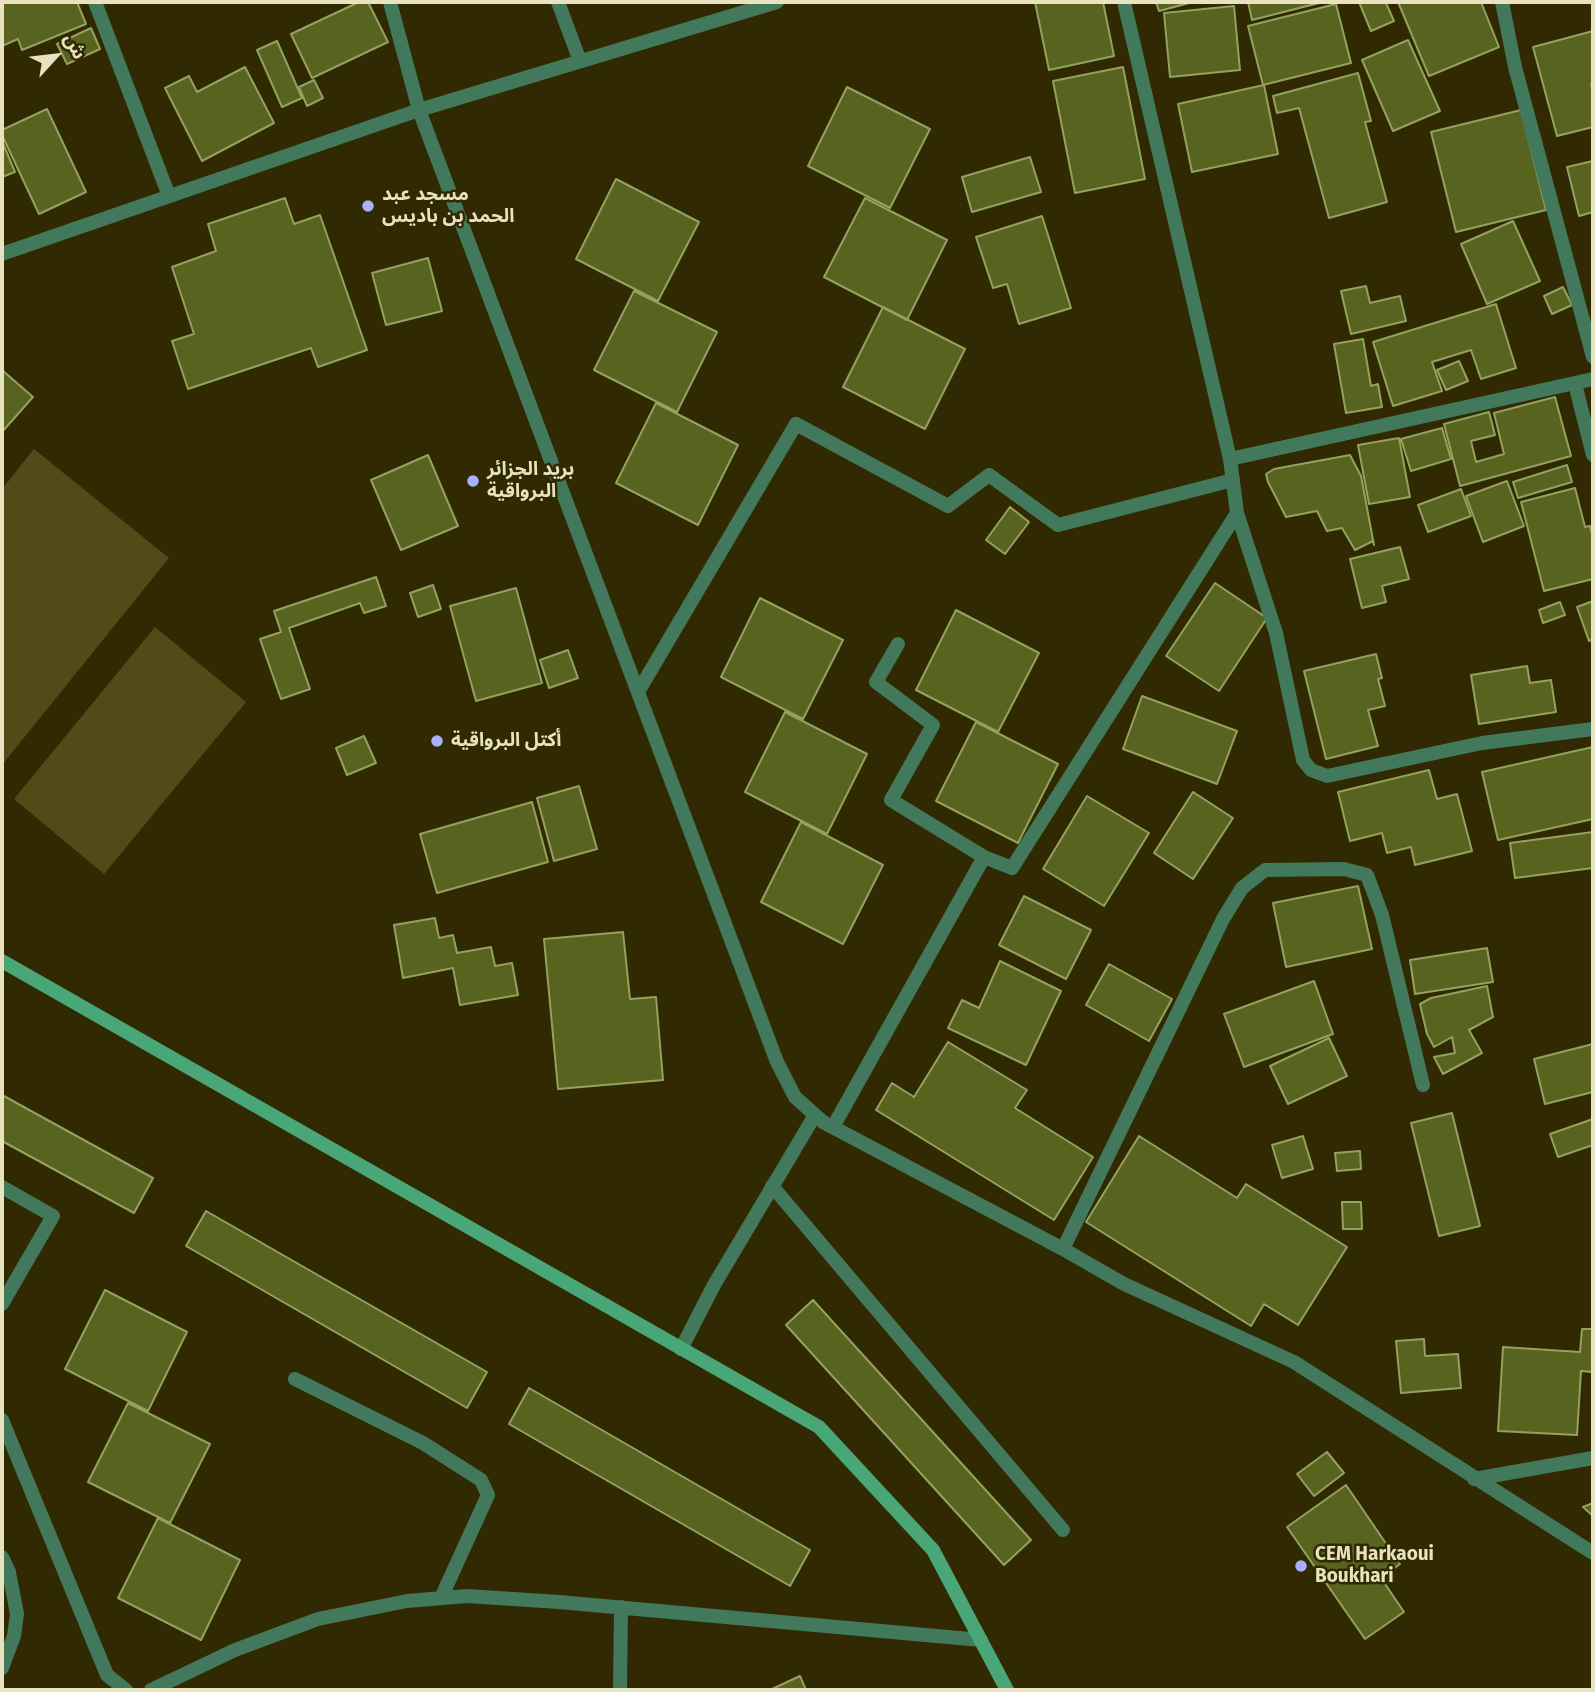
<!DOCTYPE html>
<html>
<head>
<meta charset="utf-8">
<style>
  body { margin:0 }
  #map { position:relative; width:1595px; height:1692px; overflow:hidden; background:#302902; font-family:"Fira Sans","Noto Sans Arabic",sans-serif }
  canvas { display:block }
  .frame { position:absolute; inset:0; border:4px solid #e8e2bf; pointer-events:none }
  .north { position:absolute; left:21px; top:21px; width:70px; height:70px; -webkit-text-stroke:5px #302902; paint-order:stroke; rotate:63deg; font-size:19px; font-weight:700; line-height:28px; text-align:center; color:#e8e2bf }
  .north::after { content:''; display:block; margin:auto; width:24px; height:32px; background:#e8e2bf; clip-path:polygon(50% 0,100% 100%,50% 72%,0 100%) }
</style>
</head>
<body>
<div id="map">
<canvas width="1595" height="1692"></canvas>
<div class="frame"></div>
<div class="north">ش</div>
</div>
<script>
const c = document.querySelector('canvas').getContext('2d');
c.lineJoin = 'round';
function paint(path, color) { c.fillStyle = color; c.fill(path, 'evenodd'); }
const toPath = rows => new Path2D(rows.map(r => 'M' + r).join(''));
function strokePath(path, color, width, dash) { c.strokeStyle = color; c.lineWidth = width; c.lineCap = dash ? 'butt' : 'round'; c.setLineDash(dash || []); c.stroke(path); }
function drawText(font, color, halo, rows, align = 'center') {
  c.font = font + ' "Fira Sans","Noto Sans Arabic",sans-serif'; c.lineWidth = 5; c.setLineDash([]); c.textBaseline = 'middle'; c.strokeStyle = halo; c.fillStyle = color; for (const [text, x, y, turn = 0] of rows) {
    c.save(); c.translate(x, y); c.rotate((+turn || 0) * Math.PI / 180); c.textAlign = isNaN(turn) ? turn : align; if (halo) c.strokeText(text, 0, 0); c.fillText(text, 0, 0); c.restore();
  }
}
paint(toPath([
  [34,449,169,558,2,765,2,489],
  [155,627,246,702,104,874,14,799]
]), '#534a18');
const building = toPath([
  [2,2,77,2,86,24,22,50,18,39,2,46,2,2],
  [359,2,368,2,388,42,312,78,291,34,359,2],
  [1035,2,1103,2,1114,56,1049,70,1035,2],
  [1156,2,1193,2,1159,11,1156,2],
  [1248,2,1318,2,1319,3,1252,20,1248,2],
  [1359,2,1390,2,1386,3,1394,21,1371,31,1359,2],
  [1398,2,1481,2,1499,47,1429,76,1398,2],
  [1336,4,1351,63,1263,85,1248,26,1336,4],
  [1234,6,1240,70,1170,77,1164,13,1234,6],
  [91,28,100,49,67,64,57,44,91,28],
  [1593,31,1593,84,1591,84,1593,94,1593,127,1557,136,1533,47,1593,31],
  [1408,40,1440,111,1393,131,1362,60,1408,40],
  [277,41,302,98,282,107,257,50,277,41],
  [245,67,274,123,202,161,165,88,189,76,197,92,245,67],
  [1123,67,1145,179,1075,193,1053,81,1123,67],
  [1358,73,1371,121,1365,122,1387,202,1329,218,1299,108,1277,113,1273,96,1358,73],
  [314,80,323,98,307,106,299,87,314,80],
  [1264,85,1278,154,1192,172,1178,104,1264,85],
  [847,87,930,129,890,208,808,166,847,87],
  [47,109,86,192,39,214,2,135,2,130,47,109],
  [1521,110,1546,210,1456,232,1431,132,1521,110],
  [2,141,15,172,2,177,2,141],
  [1030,157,1041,192,972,212,962,177,1030,157],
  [1593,161,1593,212,1579,216,1567,167,1593,161],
  [616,179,699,222,658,301,576,259,616,179],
  [285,198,294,224,320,215,367,350,318,367,311,348,188,389,172,341,194,334,172,267,216,251,208,224,285,198],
  [865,198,947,240,907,320,824,277,865,198],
  [1042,216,1071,308,1019,324,1007,284,993,288,976,237,1042,216],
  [1513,221,1540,281,1487,304,1461,244,1513,221],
  [428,258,442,311,386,325,372,273,428,258],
  [1366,286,1370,303,1400,296,1406,321,1351,334,1341,291,1366,286],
  [1563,287,1572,305,1552,314,1544,296,1563,287],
  [634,291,717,332,677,412,594,370,634,291],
  [1496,304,1516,368,1481,379,1471,350,1432,362,1442,391,1393,406,1373,342,1496,304],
  [883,307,965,349,925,429,843,387,883,307],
  [1363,339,1371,386,1378,384,1382,407,1346,413,1334,344,1363,339],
  [1459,361,1468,381,1446,390,1437,370,1459,361],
  [2,370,33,397,2,432,2,370],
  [1555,397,1571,456,1460,486,1444,424,1489,412,1495,435,1471,441,1476,462,1504,454,1494,413,1555,397],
  [656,403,738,445,698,525,616,483,656,403],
  [1442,428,1451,459,1411,471,1401,439,1442,428],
  [1399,438,1410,497,1369,504,1358,445,1399,438],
  [428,455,458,526,401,550,371,480,428,455],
  [1350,455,1361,476,1374,545,1373,541,1355,550,1342,528,1327,531,1317,511,1286,517,1268,482,1266,474,1274,469,1350,455],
  [1567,465,1572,482,1518,498,1513,482,1567,465],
  [1507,481,1524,526,1483,542,1466,496,1507,481],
  [1575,488,1585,527,1590,526,1593,538,1593,579,1544,591,1521,502,1575,488],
  [1461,489,1471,516,1428,532,1418,505,1461,489],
  [1010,507,1029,522,1005,554,986,540,1010,507],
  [1400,547,1409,579,1382,586,1386,602,1362,608,1350,559,1400,547],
  [376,577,386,606,364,613,360,603,289,628,310,689,281,699,260,639,281,632,274,611,376,577],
  [1215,583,1267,618,1219,691,1166,656,1215,583],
  [433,585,441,609,418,617,410,593,433,585],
  [516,588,542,683,476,701,450,606,516,588],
  [760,598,843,640,803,719,721,677,760,598],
  [1593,601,1593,639,1589,641,1577,607,1593,601],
  [1560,602,1565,615,1543,623,1539,610,1560,602],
  [956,610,1039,653,998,732,916,690,956,610],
  [568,650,578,678,549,688,540,660,568,650],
  [1376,654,1382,678,1378,679,1385,706,1368,710,1378,746,1326,759,1304,671,1376,654],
  [1527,666,1530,683,1551,680,1556,712,1479,724,1471,675,1527,666],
  [1142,696,1237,731,1217,784,1123,749,1142,696],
  [785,712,867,754,827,834,745,792,785,712],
  [976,722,1058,764,1018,843,936,801,976,722],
  [364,736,376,763,347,775,336,748,364,736],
  [1593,747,1593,819,1498,840,1482,772,1593,747],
  [1429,770,1437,799,1457,794,1472,851,1415,865,1411,847,1387,853,1382,833,1350,841,1338,792,1429,770],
  [579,786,597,849,554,861,537,798,579,786],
  [1193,792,1233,818,1193,879,1154,853,1193,792],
  [1087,796,1149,833,1104,906,1043,869,1087,796],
  [532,802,548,862,437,893,420,834,532,802],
  [801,822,883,865,843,944,761,902,801,822],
  [1593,832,1593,868,1515,878,1510,843,1593,832],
  [1358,886,1372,949,1286,967,1273,903,1358,886],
  [1024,896,1091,930,1066,979,999,945,1024,896],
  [435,918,439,938,453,935,457,953,491,947,495,966,512,963,518,995,460,1005,453,968,403,978,394,925,435,918],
  [623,932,630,999,656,997,663,1080,558,1089,544,939,623,932],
  [1487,948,1493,982,1415,994,1410,960,1487,948],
  [1000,961,1061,991,1026,1065,948,1028,962,1000,979,1008,1000,961],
  [1109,964,1172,999,1149,1041,1086,1005,1109,964],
  [1314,981,1333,1034,1244,1067,1224,1014,1314,981],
  [1487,986,1493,1017,1469,1030,1482,1053,1443,1074,1434,1057,1455,1053,1452,1037,1434,1047,1427,1034,1420,1004,1431,998,1487,986],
  [1329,1038,1347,1076,1288,1104,1270,1066,1329,1038],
  [948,1042,1027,1090,1015,1108,1093,1157,1054,1220,876,1110,892,1083,914,1097,948,1042],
  [1593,1044,1593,1092,1545,1104,1534,1059,1593,1044],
  [2,1095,153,1178,134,1213,2,1141,2,1095],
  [1452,1113,1480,1226,1439,1236,1411,1123,1452,1113],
  [1593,1119,1593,1145,1558,1157,1550,1134,1593,1119],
  [1139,1136,1237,1198,1246,1184,1347,1247,1298,1325,1264,1304,1251,1326,1086,1222,1139,1136],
  [1303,1136,1313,1169,1282,1178,1272,1145,1303,1136],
  [1360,1151,1361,1169,1337,1171,1335,1153,1360,1151],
  [1342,1202,1361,1202,1362,1229,1343,1229,1342,1202],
  [206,1211,487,1372,467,1408,186,1246,206,1211],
  [105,1290,187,1332,148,1411,65,1369,105,1290],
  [813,1300,1031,1540,1004,1565,786,1325,813,1300],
  [1582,1329,1593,1329,1593,1372,1581,1371,1577,1435,1498,1431,1503,1347,1580,1352,1582,1329],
  [1424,1339,1425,1356,1458,1354,1461,1388,1401,1393,1396,1341,1424,1339],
  [529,1388,810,1550,790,1586,509,1424,529,1388],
  [128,1403,210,1444,170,1523,88,1482,128,1403],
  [1327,1452,1344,1473,1314,1496,1297,1474,1327,1452],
  [1346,1485,1400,1564,1381,1578,1404,1612,1365,1639,1287,1527,1346,1485],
  [1593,1503,1593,1516,1583,1507,1593,1503],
  [158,1518,240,1560,201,1640,118,1598,158,1518],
  [800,1676,806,1690,770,1690,800,1676]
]);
paint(building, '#57631f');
strokePath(building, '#93a25e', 2);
strokePath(toPath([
  [796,424,948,506,989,475,1058,525,1233,480],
  [772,1186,1063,1530]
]), '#42795c', 14);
strokePath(toPath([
  [95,2,169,196],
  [390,2,419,110,777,1062,795,1097,823,1122,1063,1249,1124,1284,1294,1362,1593,1553],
  [558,2,580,61],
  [1124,2,1230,459,1237,513,1276,633,1303,760,1311,770,1327,776,1482,743,1593,729],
  [1502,2,1515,67,1593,357],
  [2,254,419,110,777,2],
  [1575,384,1593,455],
  [1230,459,1593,379],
  [898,644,876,682,933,725,891,800,984,857,1012,868,1237,513],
  [638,692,796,424],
  [833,1127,984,857],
  [2,1187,53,1216,2,1304],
  [1063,1249,1223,919,1242,888,1265,870,1344,869,1367,875,1382,915,1423,1085],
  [681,1349,714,1285,815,1115],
  [295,1379,423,1443,481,1480,488,1495,441,1598],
  [2,1420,107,1675,126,1690],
  [1474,1479,1593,1458],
  [2,1557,9,1572,17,1614,14,1636,2,1668],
  [151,1690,235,1650,318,1619,407,1601,467,1596,559,1602,981,1640],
  [620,1690,621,1607]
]), '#42795c', 14);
strokePath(toPath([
  [2,961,819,1427,933,1550,1007,1690]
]), '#49a677', 14);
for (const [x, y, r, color] of [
  [368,206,7,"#a8b0fc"],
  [473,481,7,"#a8b0fc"],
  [437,741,7,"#a8b0fc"],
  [1301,1566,7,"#a8b0fc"]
]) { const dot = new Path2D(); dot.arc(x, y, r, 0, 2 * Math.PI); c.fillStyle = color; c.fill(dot); strokePath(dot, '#302902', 2.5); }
drawText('bold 19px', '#e8e2bf', '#302902', [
  ["مسجد عبد",382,195],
  ["الحمد بن باديس",382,217],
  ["بريد الجزائر",487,470],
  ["البرواقية",487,492],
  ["أكتل البرواقية",451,741],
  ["CEM Harkaoui",1315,1555],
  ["Boukhari",1315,1577]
], 'left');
</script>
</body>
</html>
